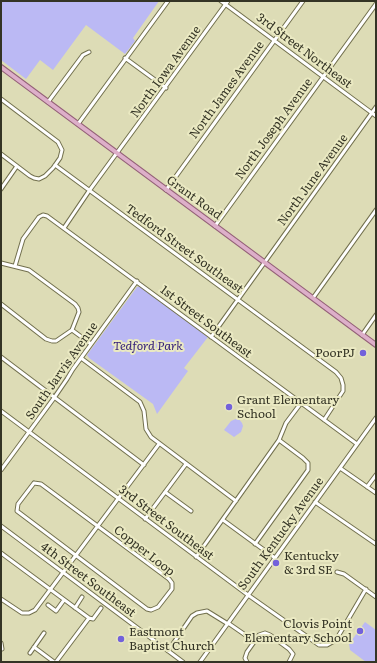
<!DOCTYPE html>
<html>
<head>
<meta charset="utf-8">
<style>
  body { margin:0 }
  #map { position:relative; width:377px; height:663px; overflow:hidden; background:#dddcb6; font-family:Literata,serif }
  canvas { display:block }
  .frame { position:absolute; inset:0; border:2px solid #343425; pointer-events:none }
</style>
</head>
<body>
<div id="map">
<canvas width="377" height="663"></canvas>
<div class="frame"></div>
</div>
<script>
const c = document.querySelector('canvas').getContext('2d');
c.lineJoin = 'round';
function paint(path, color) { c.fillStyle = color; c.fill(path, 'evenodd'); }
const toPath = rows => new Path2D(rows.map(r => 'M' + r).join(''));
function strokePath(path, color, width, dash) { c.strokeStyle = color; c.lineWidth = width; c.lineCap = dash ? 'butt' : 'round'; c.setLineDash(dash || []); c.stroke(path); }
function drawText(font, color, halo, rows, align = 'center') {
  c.font = font + ' Literata,serif'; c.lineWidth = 4; c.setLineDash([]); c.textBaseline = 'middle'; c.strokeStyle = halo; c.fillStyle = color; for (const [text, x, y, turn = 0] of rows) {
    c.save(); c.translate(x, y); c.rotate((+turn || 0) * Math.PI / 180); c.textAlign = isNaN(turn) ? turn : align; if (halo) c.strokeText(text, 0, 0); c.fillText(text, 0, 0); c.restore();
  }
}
paint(toPath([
  [1,1,159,1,133,38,135,41,125,54,86,25,53,70,40,60,26,79,1,60],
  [140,286,208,337,184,368,188,371,157,414,153,404,89,358,87,355,137,287],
  [238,418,242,423,243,426,241,432,234,437,224,430,231,421],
  [365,622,376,630,376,662,366,662,350,650,349,644]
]), '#bbb9f4');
const minor = toPath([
  [221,1,376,116],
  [125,58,166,88],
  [1,99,58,142,62,150,60,158,53,168,45,176,39,179,34,178,30,176,1,154],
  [48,102,83,55,89,52],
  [78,124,168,1],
  [55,165,336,372,341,378,343,385,343,391,324,420],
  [1,189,17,166],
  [166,190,303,1],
  [215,226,376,4],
  [64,228,89,191,228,1],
  [1,263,29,270,75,304,78,308,79,312,72,330],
  [15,266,23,239,39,217,43,215,47,216,357,444],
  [313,298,376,210],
  [1,304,46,339,52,341,56,341,72,330],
  [72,330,91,344],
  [362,335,376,315],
  [211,337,376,107],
  [1,357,144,465],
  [81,358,140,402,144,411,146,429,151,437,236,501],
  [1,411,248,595,319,645,327,645,336,640,366,589],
  [340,468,376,493],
  [1,470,54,398,67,379,73,369,137,281],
  [34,483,41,484,169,579,172,583,172,589,158,607,151,610,147,609,17,511,18,504,34,483],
  [367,487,376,475],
  [165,492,191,511],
  [315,502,376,544],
  [145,519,186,464],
  [223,520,275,558],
  [1,526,183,662],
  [255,544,308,470,308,463,303,458,279,440],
  [1,553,89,618,56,662],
  [196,557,279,440,286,423,301,403],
  [337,572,344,574,376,597],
  [1,599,22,613,29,613,35,610,159,444],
  [48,605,56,611,64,600],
  [75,608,82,597],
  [89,618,93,619,101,608],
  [228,623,254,641],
  [1,643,2,649],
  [34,647,54,662],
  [168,651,192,616,197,613,207,611,228,624],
  [30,653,44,633],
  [200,662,376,418],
  [247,662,245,658,247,652,259,635,265,633,270,635,289,649,293,654,289,662]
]);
const major = toPath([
  [1,67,376,345]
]);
strokePath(minor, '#72704e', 5);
strokePath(major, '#946178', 6);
strokePath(minor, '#fff', 3);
strokePath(major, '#ddafc9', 4);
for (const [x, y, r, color] of [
  [363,353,4,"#7261db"],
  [229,407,4,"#7261db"],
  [276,563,4,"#7261db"],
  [360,631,4,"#7261db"],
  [121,639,4,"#7261db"]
]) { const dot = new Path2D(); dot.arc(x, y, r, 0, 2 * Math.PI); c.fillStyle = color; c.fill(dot); strokePath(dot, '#eae9c2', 1.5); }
drawText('12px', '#343425', '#eae9c2', [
  ["3rd Street Northeast",304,51,37],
  ["North Iowa Avenue",166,72,-54],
  ["North James Avenue",227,90,-54],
  ["North Joseph Avenue",274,129,-54],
  ["North June Avenue",313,180,-54],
  ["Grant Road",194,198,36],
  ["Tedford Street Southeast",184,249,36],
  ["1st Street Southeast",206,322,37],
  ["South Jarvis Avenue",62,371,-55],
  ["3rd Street Southeast",166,523,37],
  ["South Kentucky Avenue",281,534,-54],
  ["Copper Loop",144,551,38],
  ["4th Street Southeast",88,580,37]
]);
drawText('italic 12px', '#331e79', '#eae9c2', [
  ["Tedford Park",148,346]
]);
drawText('12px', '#343425', '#eae9c2', [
  ["PoorPJ",355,353,"right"],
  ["Grant Elementary",237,400],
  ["School",237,414],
  ["Kentucky",284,556],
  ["& 3rd SE",284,570],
  ["Clovis Point",352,624,"right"],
  ["Elementary School",352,638,"right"],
  ["Eastmont",129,632],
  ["Baptist Church",129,646]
], 'left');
</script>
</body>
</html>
